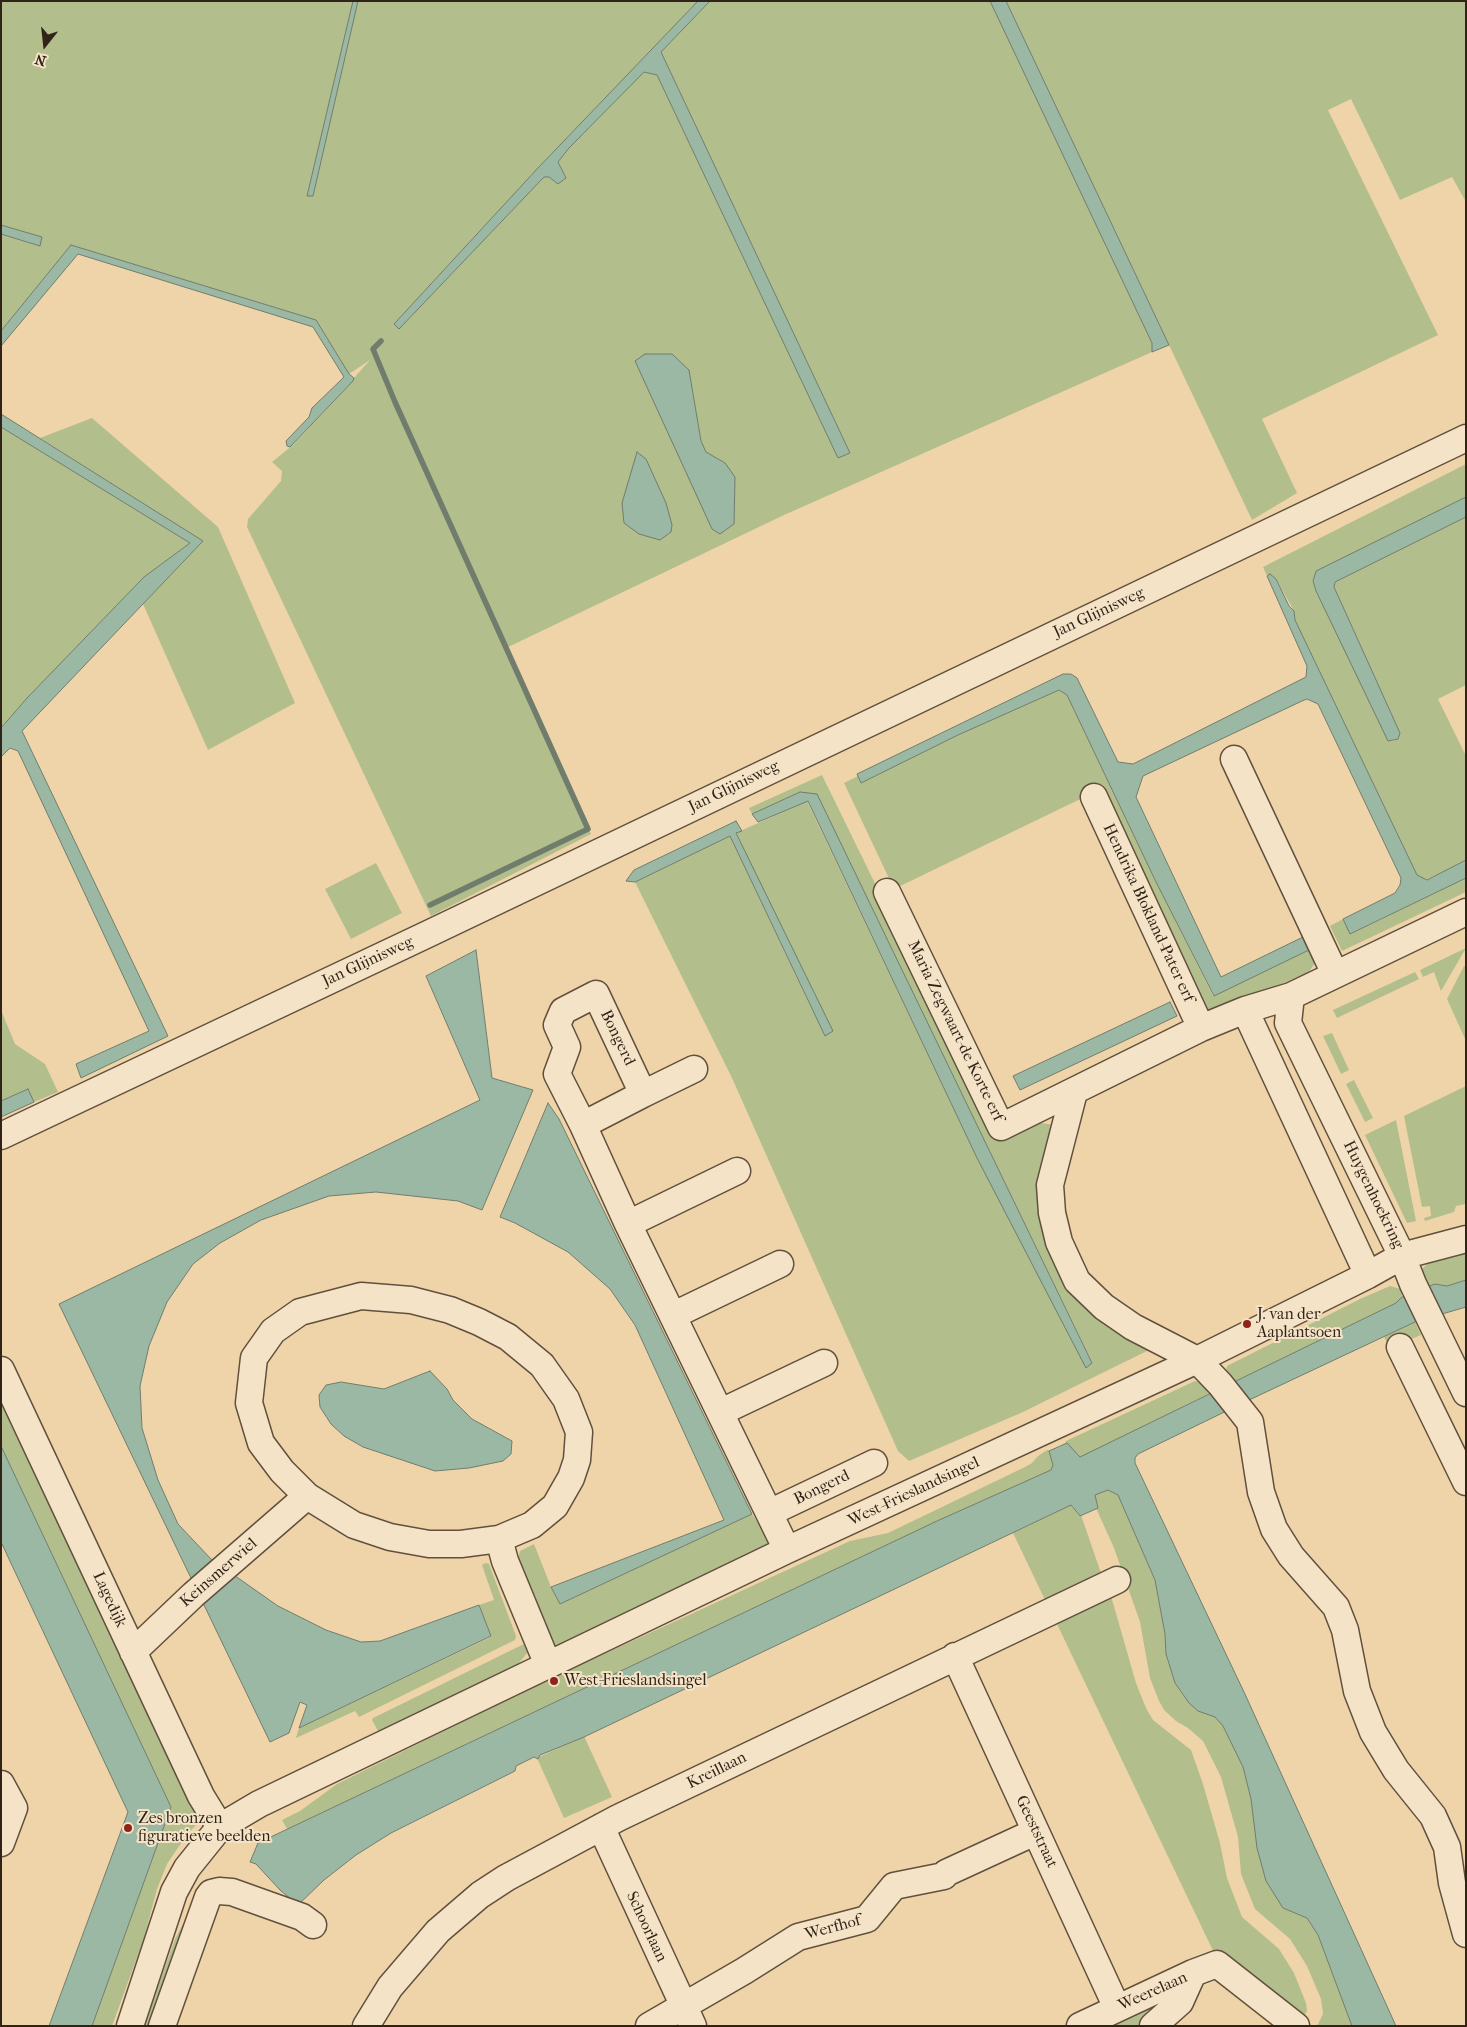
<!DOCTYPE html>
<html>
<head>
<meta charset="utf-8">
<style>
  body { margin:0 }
  #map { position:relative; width:1467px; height:2027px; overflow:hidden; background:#f0d4a9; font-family:"IM FELL French Canon",serif }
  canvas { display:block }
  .frame { position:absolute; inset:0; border:2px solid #302419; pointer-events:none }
  .north { position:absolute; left:20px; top:20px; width:50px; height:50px; -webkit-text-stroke:4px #f5e3c7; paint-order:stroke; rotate:196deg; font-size:14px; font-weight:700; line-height:20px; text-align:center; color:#302419 }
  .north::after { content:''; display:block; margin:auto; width:18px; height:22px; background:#302419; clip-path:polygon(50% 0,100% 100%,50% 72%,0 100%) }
</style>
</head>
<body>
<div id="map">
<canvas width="1467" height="2027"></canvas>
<div class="frame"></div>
<div class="north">N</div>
</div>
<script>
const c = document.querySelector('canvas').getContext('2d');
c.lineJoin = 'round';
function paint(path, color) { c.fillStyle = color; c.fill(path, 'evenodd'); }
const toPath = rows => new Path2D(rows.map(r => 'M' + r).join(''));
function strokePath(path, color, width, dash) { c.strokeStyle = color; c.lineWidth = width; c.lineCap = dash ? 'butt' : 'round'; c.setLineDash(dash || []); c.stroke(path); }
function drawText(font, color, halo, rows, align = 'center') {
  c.font = font + ' "IM FELL French Canon",serif'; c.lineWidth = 4; c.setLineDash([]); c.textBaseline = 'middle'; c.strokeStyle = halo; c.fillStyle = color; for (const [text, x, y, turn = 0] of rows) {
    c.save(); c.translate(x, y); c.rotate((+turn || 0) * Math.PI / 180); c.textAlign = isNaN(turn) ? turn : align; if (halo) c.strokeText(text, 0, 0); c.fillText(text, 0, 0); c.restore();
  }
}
paint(toPath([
  [1,1,353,1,307,195,313,196,358,1,698,1,537,169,394,324,399,329,544,177,566,178,558,162,569,148,644,72,657,75,838,458,850,453,661,52,710,1,990,1,1152,343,1152,352,784,515,504,649,591,834,431,916,247,527,248,519,281,481,282,471,272,462,293,445,353,381,354,378,370,360,349,374,316,320,71,245,1,331,1,234,39,246,42,237,1,225],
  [689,369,701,441,706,452,725,463,712,529],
  [1006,1,1466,1,1466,202,1452,177,1400,200,1351,99,1328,110,1438,335,1262,419,1297,493,1252,520],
  [92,418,218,527,295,703,208,750,143,604,203,541,40,438],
  [1,427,190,543,144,577,27,698,1,728],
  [1466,464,1466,497,1316,571,1313,581,1316,591,1392,741,1398,739,1400,733,1334,587,1335,582,1466,517,1466,685,1438,699,1466,756,1466,860,1426,880,1417,875,1295,620,1294,611,1276,579,1270,574,1267,576,1263,567],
  [1059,690,1067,695,1156,882,1213,996,1311,949,1317,960,1309,972,1204,1017,1095,792,894,889,844,783,858,776,861,783,958,735],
  [822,775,998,1135,1031,1122,1056,1125,1047,1241,1153,1348,1023,1412,909,1461,898,1451,732,1078,635,882,730,836,814,1014,736,833,807,801,977,1158,1092,1362,817,795,800,792,752,814,749,808],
  [376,863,402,913,351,939,325,889],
  [1466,878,1466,892,1342,951,1330,926,1343,919,1351,934],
  [1466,948,1441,991,1434,972,1423,977,1420,970],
  [1464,966,1466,967,1466,1041,1447,999],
  [1415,972,1419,979,1337,1018,1333,1010],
  [1,1010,15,1044,45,1064,58,1092,34,1102,28,1089,1,1101],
  [1332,1033,1349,1070,1341,1074,1323,1036],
  [1354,1080,1373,1118,1365,1122,1346,1084],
  [1466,1086,1466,1204,1456,1206,1454,1212,1425,1221,1424,1218,1431,1216,1430,1206,1422,1207,1404,1116],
  [1396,1120,1416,1221,1407,1223,1365,1135],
  [1466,1253,1466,1280,1446,1286,1438,1284,1427,1287,1423,1286,1423,1268,1429,1262],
  [1390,1286,1401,1289,1402,1297,1396,1303,1232,1383,1225,1375,1227,1366,1360,1299],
  [1415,1322,1421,1335,1390,1348,1384,1337],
  [1195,1381,1205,1383,1210,1393,1080,1458,1065,1444,1066,1441],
  [1,1395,200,1815,199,1822,188,1833,167,1864,157,1889,144,1938,112,2026,92,2026,171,1807,1,1446],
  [1047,1450,1052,1451,1049,1451,1053,1465,1051,1470,937,1521,287,1829,282,1820,300,1811,337,1784,543,1682,800,1564,850,1541,888,1533,1025,1467,1032,1463,1038,1456],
  [1108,1490,1118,1495,1155,1580,1165,1634,1166,1654,1175,1683,1184,1697,1215,1717,1223,1726,1243,1767,1283,1908,1307,1918,1318,1935,1352,2026,1317,2026,1323,2014,1321,1999,1307,1966,1290,1939,1255,1909,1241,1874,1238,1837,1221,1777,1203,1741,1188,1728,1176,1721,1164,1710,1159,1701,1150,1678,1140,1622,1114,1548,1096,1508,1098,1508,1095,1495],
  [1071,1505,1079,1516,1081,1515,1102,1576,1046,1602,1013,1533],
  [752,1514,774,1547,554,1652,517,1563,520,1551,534,1544,551,1587,560,1604],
  [486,1563,489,1564,516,1636,515,1640,359,1717,355,1711,296,1738,299,1728,489,1638,491,1636,479,1605,494,1600,482,1565],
  [1111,1596,1136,1683,1146,1708,1153,1720,1191,1750,1203,1784,1220,1843,1227,1878,1242,1917,1279,1949,1294,1973,1306,2003,1307,2011,1299,2026,1216,1957,1056,1622],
  [526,1643,527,1653,519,1663,520,1666,379,1733,372,1720,373,1718],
  [584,1736,612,1797,564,1818,537,1758],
  [207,1880,210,1881,156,2026,144,2026,175,1939],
  [1170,1994,1142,2026,1109,2026]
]), '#b3be8d');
const water = toPath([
  [353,1,358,1,313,196,307,196,353,1],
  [698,1,710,1,661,52,850,453,838,458,657,75,644,72,569,148,558,162,566,178,558,184,549,177,544,177,399,329,394,324,537,169,698,1],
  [990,1,1006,1,1169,345,1152,352,1152,343,990,1],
  [1,225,42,237,40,246,1,234,1,225],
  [71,245,316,320,349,374,354,378,353,381,290,447,287,446,286,441,309,417,312,408,344,377,313,327,78,254,1,346,1,331,71,245],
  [645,354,672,354,689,370,701,441,706,452,725,463,735,477,734,524,720,534,712,529,635,361,645,354],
  [1,414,203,541,22,731,168,1036,81,1078,76,1064,149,1031,18,751,10,748,1,757,1,728,27,698,144,577,190,543,1,427,1,414],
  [637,452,646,459,666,503,672,525,671,532,660,540,639,534,624,523,622,503,637,452],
  [1466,497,1466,517,1335,582,1334,587,1400,733,1398,739,1388,741,1316,591,1313,581,1316,571,1466,497],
  [1270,574,1276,579,1289,606,1294,611,1295,620,1417,875,1427,880,1466,860,1466,878,1350,934,1343,919,1395,893,1400,885,1401,878,1318,704,1307,699,1302,701,1143,776,1136,797,1221,977,1305,936,1311,949,1214,996,1156,882,1067,695,1059,690,958,735,861,783,857,774,1063,674,1071,674,1077,678,1118,762,1133,764,1306,677,1307,666,1267,576,1270,574],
  [800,792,817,794,1092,1363,1086,1368,977,1158,808,801,758,822,752,814,800,792],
  [736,821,742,831,736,833,833,1031,825,1036,730,836,635,882,626,881,634,870,736,821],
  [476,950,492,1078,533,1090,482,1210,458,1201,376,1192,329,1196,261,1220,220,1243,193,1264,167,1302,149,1346,140,1386,142,1428,158,1480,178,1524,211,1559,278,1606,326,1630,361,1642,380,1641,479,1605,491,1636,299,1728,307,1705,300,1702,289,1733,270,1742,59,1304,480,1100,426,976,476,950],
  [1170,1002,1177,1016,1020,1090,1013,1076,1170,1002],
  [28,1089,34,1102,1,1117,1,1101,28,1089],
  [548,1103,559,1119,752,1514,560,1604,551,1587,724,1520,635,1325,610,1289,568,1252,515,1223,500,1217,548,1103],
  [1466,1280,1466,1307,1415,1322,1247,1401,1138,1454,1135,1458,1135,1463,1244,1692,1396,2026,1352,2026,1318,1935,1307,1918,1283,1908,1266,1881,1257,1848,1251,1799,1243,1767,1223,1726,1215,1717,1198,1711,1189,1703,1175,1683,1166,1654,1165,1634,1155,1580,1118,1495,1108,1490,1095,1495,1098,1508,1080,1516,1071,1505,584,1737,540,1755,538,1759,534,1757,516,1766,515,1771,391,1833,356,1855,324,1880,298,1905,280,1890,256,1864,250,1862,258,1843,937,1521,1051,1470,1053,1465,1049,1451,1067,1443,1080,1457,1396,1303,1402,1297,1435,1284,1447,1286,1466,1280],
  [430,1371,447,1389,453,1400,472,1419,512,1441,511,1454,503,1461,469,1468,435,1471,363,1447,344,1436,331,1424,320,1407,319,1395,326,1385,341,1382,384,1389,430,1371],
  [1,1446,171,1807,92,2026,49,2026,128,1812,1,1542,1,1446]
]);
paint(water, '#9bb8a5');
strokePath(water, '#707d6d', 1);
strokePath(toPath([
  [381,341,373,349,395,402,588,829,430,905]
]), '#707d6d', 5.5);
const minor = toPath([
  [1234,759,1335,974],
  [1094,797,1201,1028],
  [887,892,1001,1127,1201,1028,1245,1010,1291,996,1466,912],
  [1291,996,1288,1023,1402,1256,1413,1284,1466,1393],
  [1245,1010,1368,1275],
  [1074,1092,1050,1185,1052,1213,1059,1242,1077,1281,1104,1307,1133,1327,1197,1360,1220,1384,1250,1422,1261,1492,1274,1529,1291,1556,1336,1607,1345,1630,1357,1691,1373,1732,1396,1770,1433,1816,1447,1847,1452,1883,1466,1934],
  [643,1094,694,1069],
  [583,1125,643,1094,596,994,563,1011,557,1025,567,1047,557,1074,583,1125,628,1224,787,1550],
  [1,1136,428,934,1466,438],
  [628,1224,737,1171],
  [361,1296,411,1300,450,1310,479,1322,508,1337,542,1365,566,1399,579,1432,577,1460,571,1478,555,1506,532,1525,499,1539,461,1544,429,1544,390,1537,354,1525,307,1496,282,1471,261,1443,249,1403,254,1358,273,1331,300,1312,361,1296],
  [674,1315,780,1264],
  [1400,1347,1466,1482],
  [1,1370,201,1796,220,1827],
  [721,1412,824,1363],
  [769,1513,874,1463],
  [499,1539,505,1561,548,1665],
  [133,1652,193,1595,307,1496],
  [955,1656,1117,2008],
  [1,1784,14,1808,1,1843],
  [601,1827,693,2026],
  [130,2026,174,1892,187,1868,220,1827,259,1804,787,1550,1197,1360,1368,1275,1402,1256,1466,1239],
  [162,2026,208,1897,211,1893,219,1891,232,1892,302,1917,313,1925],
  [366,2026,390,1987,438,1931,480,1895,506,1878,618,1818,1117,1580],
  [649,2026,744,1971,798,1937,867,1919,894,1886,944,1876,946,1873,1035,1832],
  [1080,2026,1193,1973,1217,1964,1296,2026],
  [1153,2026,1180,2002,1193,1973]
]);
strokePath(minor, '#60503d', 29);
strokePath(minor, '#f5e3c7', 26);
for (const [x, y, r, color] of [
  [1247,1324,5,"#8f2418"],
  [554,1681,5,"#8f2418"],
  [128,1828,5,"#8f2418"]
]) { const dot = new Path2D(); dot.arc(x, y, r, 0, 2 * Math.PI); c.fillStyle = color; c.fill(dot); strokePath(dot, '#f5e3c7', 2); }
drawText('16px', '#302419', '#f5e3c7', [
  ["Jan Glijnisweg",1099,613,-25],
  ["Jan Glijnisweg",734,787,-26],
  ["Hendrika Blokland-Pater erf",1148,913,65],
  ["Jan Glijnisweg",368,962,-25],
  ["Maria Zegwaart-de Korte erf",955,1031,64],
  ["Bongerd",617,1038,64],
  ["Huygenhoekring",1373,1195,64],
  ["Bongerd",822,1488,-26],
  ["West-Frieslandsingel",914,1492,-25],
  ["Keinsmerwiel",219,1573,-41],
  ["Lagedijk",109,1600,65],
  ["Kreillaan",717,1771,-26],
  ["Geeststraat",1036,1832,65],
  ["Schoorlaan",646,1927,65],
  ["Werfhof",833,1928,-15],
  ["Weerelaan",1153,1992,-24]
]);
drawText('16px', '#302419', '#f5e3c7', [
  ["J. van der",1257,1315],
  ["Aaplantsoen",1257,1333],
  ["West-Frieslandsingel",564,1681],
  ["Zes bronzen",138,1819],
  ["figuratieve beelden",138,1837]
], 'left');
</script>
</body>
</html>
